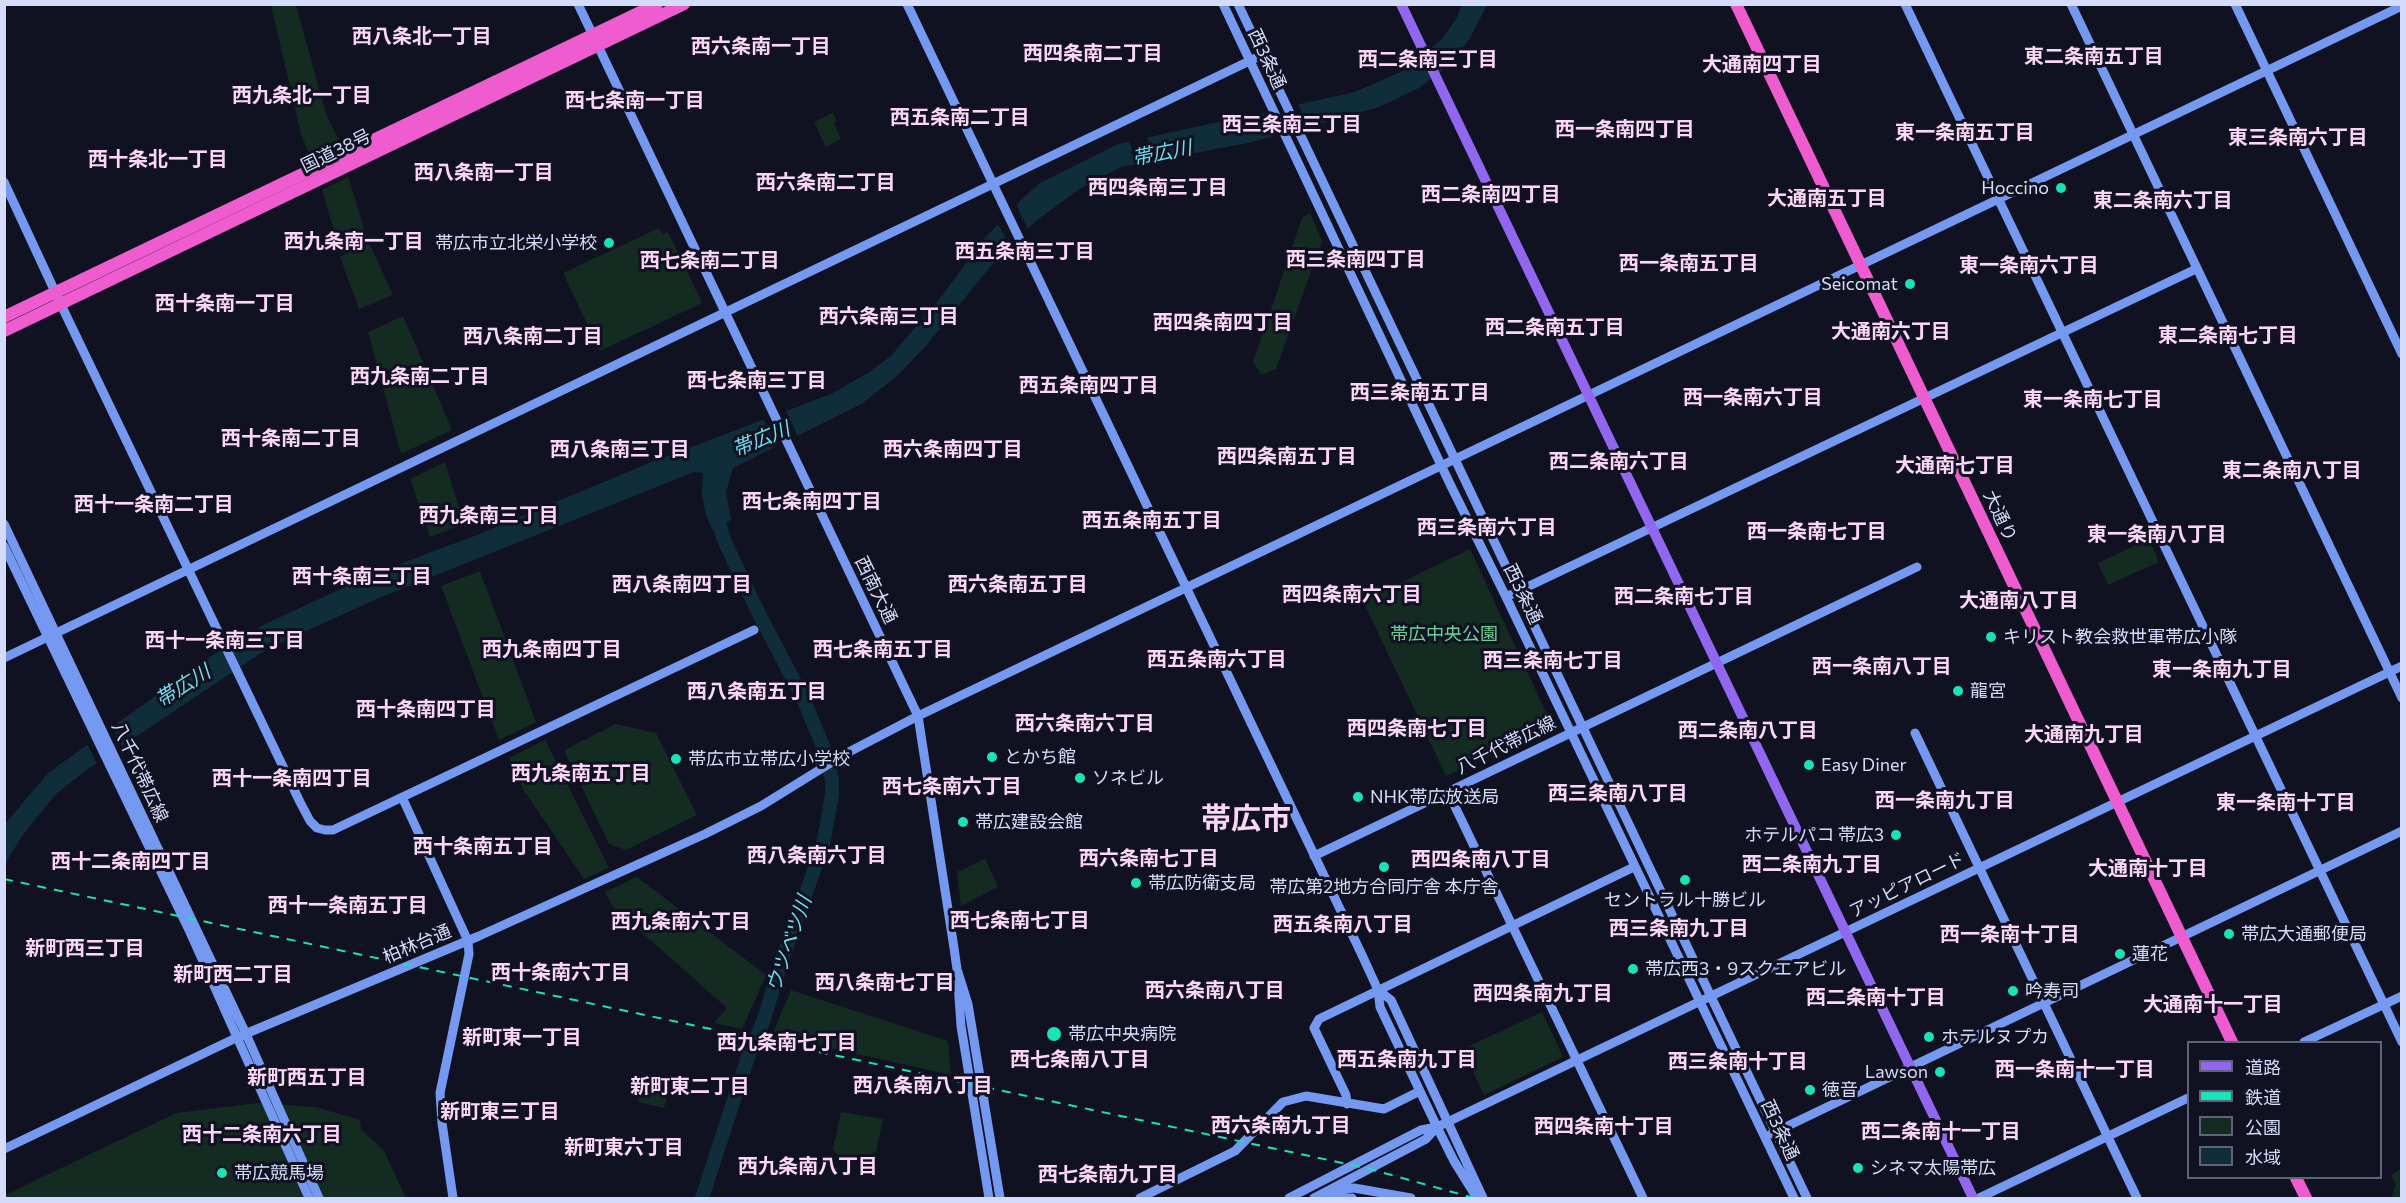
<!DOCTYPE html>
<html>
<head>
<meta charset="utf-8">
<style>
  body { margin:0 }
  #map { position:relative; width:2406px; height:1203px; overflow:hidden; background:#101221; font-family:Commissioner,"Noto Sans JP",sans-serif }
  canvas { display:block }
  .frame { position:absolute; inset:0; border:6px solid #d5dcfb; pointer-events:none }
  .legend { position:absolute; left:2187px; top:1041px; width:195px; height:138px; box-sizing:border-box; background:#101221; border:2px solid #5f6378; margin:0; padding:8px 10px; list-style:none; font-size:18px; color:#d5dcfb }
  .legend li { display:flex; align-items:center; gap:12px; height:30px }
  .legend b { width:30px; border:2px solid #5f6378 }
</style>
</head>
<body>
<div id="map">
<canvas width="2406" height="1203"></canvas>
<div class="frame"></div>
<ul class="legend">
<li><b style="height:8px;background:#9167ef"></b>道路</li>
<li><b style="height:8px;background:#18e3b8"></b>鉄道</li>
<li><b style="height:16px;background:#142b22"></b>公園</li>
<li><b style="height:16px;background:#0f2d3b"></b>水域</li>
</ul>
</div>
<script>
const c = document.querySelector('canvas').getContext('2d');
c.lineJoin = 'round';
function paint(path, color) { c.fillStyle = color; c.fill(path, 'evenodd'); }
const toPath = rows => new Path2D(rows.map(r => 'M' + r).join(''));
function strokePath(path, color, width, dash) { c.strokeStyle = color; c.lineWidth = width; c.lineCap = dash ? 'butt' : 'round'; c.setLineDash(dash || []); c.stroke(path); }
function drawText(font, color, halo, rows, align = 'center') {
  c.font = font + ' Commissioner,"Noto Sans JP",sans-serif'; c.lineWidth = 6; c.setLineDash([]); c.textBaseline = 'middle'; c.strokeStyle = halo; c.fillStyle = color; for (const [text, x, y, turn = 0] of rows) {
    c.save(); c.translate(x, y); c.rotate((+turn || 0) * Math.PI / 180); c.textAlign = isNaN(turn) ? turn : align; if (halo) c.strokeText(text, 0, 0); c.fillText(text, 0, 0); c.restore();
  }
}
paint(toPath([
  [271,5,296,5,326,114,342,146,311,158,301,134],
  [833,113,837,121,834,123,841,139,826,147,814,122],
  [348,177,365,231,338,243,322,190],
  [1310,213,1322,241,1276,369,1262,375,1253,362,1302,218],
  [659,228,662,234,668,232,702,303,600,351,563,273],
  [369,243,393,295,359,309,340,257],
  [403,316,452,430,401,454,368,332],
  [445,462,464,524,430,537,410,479],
  [2149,539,2159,562,2108,585,2098,563],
  [1470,549,1548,717,1535,724,1539,735,1446,776,1363,601],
  [480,571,536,722,499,740,441,586],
  [616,724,656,733,697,815,626,850,609,844,564,750],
  [545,740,609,868,584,879,523,789,509,758],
  [985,859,998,887,961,906,957,872],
  [637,877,766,975,742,1029,714,1023,727,1008,612,906,605,892],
  [791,990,948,1041,951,1075,772,1035],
  [1542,1012,1563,1057,1484,1095,1463,1049],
  [642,1085,668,1091,664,1108,638,1102],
  [258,1103,316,1107,360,1120,361,1129,384,1151,406,1198,5,1198,5,1195,176,1113],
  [841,1112,883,1119,876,1152,846,1168,833,1149],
  [2401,1169,2401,1198,2391,1198,2396,1185,2391,1175]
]), '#142b22');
paint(toPath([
  [1462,5,1487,5,1470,38,1450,64,1419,88,1379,107,1248,143,1121,167,1078,190,1036,221,999,256,925,347,898,375,863,403,733,468,726,492,731,520,713,531,706,515,702,496,703,473,694,472,379,598,267,649,85,771,55,795,22,836,5,864,5,824,48,773,208,658,263,625,373,574,477,535,649,463,831,394,868,373,891,356,944,293,985,238,1023,198,1040,183,1118,144,1355,92,1405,70,1442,39,1456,19]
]), '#0f2d3b');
paint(toPath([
  [1297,102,1310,129,1275,138,1262,111],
  [1145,134,1150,144,1155,146,1153,152,1158,162,1140,166,1135,156,1130,153,1132,149,1127,138],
  [1015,202,1029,232,1011,249,997,222],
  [785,409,799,439,777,448,762,417],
  [111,723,123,749,98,766,86,742]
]), '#101221');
strokePath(toPath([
  [702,1198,748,1057,764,1019,781,963,823,845,832,795,832,779,824,749,803,698,757,610,723,538,716,509]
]), '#0f2d3b', 14);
strokePath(toPath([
  [578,4,918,716,954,948,957,969,968,1004,1000,1198],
  [907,4,1362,955,1378,990,1380,1007,1437,1127,1454,1161,1477,1198],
  [1223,4,1450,484,1506,597,1794,1198],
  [1238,4,1807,1198],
  [1905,4,2402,1042],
  [2071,4,2402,698],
  [2235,4,2402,354],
  [4,182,64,311,300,802,310,821,317,828,325,830,333,830,754,630],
  [4,524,246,1034,319,1198],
  [4,546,189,930,309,1198],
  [1506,597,2196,269],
  [4,658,1262,55],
  [1915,733,2137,1198],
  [1448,792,1643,1198],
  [402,797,468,941,469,954,440,1093,442,1123,453,1198],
  [1314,856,1917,567],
  [958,983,961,1026,989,1198],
  [1378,990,1391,1000,1483,1198],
  [2304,1042,2402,996],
  [1347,1104,1346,1095,1314,1028,1319,1019,1634,867],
  [1771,1134,2402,831],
  [4,1149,238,1037,479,936,705,834,761,806,845,754,918,716,2402,6],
  [1335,1190,1354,1188,1411,1198],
  [1140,1198,1235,1151,1283,1102,1306,1096,1384,1109,1420,1091],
  [1289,1198,1421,1130,1437,1127,2402,666],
  [1314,1198,1426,1139,1437,1127],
  [1323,1198,1352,1198],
  [1979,1198,2188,1098]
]), '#7599f1', 9);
strokePath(toPath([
  [1401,4,1973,1198]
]), '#9167ef', 10);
strokePath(toPath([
  [1736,4,2232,1042],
  [4,317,657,4],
  [4,331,684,4],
  [2296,1178,2306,1198]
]), '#ee5cd0', 12);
strokePath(toPath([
  [4,879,1366,1168,1474,1198]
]), '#18e3b8', 2, [9, 8]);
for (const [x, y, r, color] of [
  [2061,188,6,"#18e3b8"],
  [609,243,6,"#18e3b8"],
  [1910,284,6,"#18e3b8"],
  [1991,637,6,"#18e3b8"],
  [1958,691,6,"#18e3b8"],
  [992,757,6,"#18e3b8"],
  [676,759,6,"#18e3b8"],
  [1809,765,6,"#18e3b8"],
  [1080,778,6,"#18e3b8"],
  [1358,797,6,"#18e3b8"],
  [963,822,6,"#18e3b8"],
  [1896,835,6,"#18e3b8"],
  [1384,867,6,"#18e3b8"],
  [1685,880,6,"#18e3b8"],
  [1136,883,6,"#18e3b8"],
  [2229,934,6,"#18e3b8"],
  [2120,954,6,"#18e3b8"],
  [1633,969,6,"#18e3b8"],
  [2013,991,6,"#18e3b8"],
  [1054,1034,8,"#18e3b8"],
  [1929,1037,6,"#18e3b8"],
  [1940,1072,6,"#18e3b8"],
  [1810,1090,6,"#18e3b8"],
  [1858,1168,6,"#18e3b8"],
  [222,1173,6,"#18e3b8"]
]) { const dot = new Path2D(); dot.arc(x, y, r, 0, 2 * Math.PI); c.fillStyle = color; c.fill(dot); strokePath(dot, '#101221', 2); }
drawText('18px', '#d5dcfb', '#101221', [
  ["西3条通",1267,59,65],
  ["国道38号",336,151,-26],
  ["大通り",2000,516,65],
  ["西南大通",876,590,64],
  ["西3条通",1523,594,64],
  ["八千代帯広線",1506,745,-26],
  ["八千代帯広線",140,772,65],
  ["アッピアロード",1907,885,-26],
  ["柏林台通",417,944,-23],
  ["西3条通",1780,1130,65]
]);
drawText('18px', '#d5dcfb', '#101221', [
  ["Hoccino",2049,188,"right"],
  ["帯広市立北栄小学校",597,243,"right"],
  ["Seicomat",1898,284,"right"],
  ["キリスト教会救世軍帯広小隊",2003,637],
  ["龍宮",1970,691],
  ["とかち館",1004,757],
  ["帯広市立帯広小学校",688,759],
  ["Easy Diner",1821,765],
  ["ソネビル",1092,778],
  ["NHK帯広放送局",1370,797],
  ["帯広建設会館",975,822],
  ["ホテルパコ 帯広3",1884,835,"right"],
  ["帯広防衛支局",1148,883],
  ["帯広第2地方合同庁舎 本庁舎",1384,887,"center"],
  ["セントラル十勝ビル",1685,900,"center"],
  ["帯広大通郵便局",2241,934],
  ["蓮花",2132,954],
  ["帯広西3・9スクエアビル",1645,969],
  ["吟寿司",2025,991],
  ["帯広中央病院",1068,1034],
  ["ホテルヌプカ",1941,1037],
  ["Lawson",1928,1072,"right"],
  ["徳音",1822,1090],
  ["シネマ太陽帯広",1870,1168],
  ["帯広競馬場",234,1173]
], 'left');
drawText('18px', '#68d397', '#101221', [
  ["帯広中央公園",1444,634]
]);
drawText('bold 20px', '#fbd6f9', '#101221', [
  ["西八条北一丁目",422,36],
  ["西六条南一丁目",761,46],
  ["西四条南二丁目",1093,53],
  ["東二条南五丁目",2094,56],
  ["西二条南三丁目",1428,59],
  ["大通南四丁目",1762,64],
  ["西九条北一丁目",302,95],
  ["西七条南一丁目",635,100],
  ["西五条南二丁目",960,117],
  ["西三条南三丁目",1292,124],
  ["西一条南四丁目",1625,129],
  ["東一条南五丁目",1965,132],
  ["東三条南六丁目",2298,137],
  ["西十条北一丁目",158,159],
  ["西八条南一丁目",484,172],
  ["西六条南二丁目",826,182],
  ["西四条南三丁目",1158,187],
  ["西二条南四丁目",1491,194],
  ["大通南五丁目",1827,198],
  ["東二条南六丁目",2163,200],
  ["西九条南一丁目",354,241],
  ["西五条南三丁目",1025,251],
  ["西三条南四丁目",1356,259],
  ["西七条南二丁目",710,260],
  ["西一条南五丁目",1689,263],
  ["東一条南六丁目",2029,265],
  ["西十条南一丁目",225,303],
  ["西六条南三丁目",889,316],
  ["西四条南四丁目",1223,322],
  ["西二条南五丁目",1555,327],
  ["大通南六丁目",1891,331],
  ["東二条南七丁目",2228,335],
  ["西八条南二丁目",533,336],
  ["西九条南二丁目",420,376],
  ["西七条南三丁目",757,380],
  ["西五条南四丁目",1089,385],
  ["西三条南五丁目",1420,392],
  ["西一条南六丁目",1753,397],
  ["東一条南七丁目",2093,399],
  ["西十条南二丁目",291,438],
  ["西八条南三丁目",620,449],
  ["西六条南四丁目",953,449],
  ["西四条南五丁目",1287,456],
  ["西二条南六丁目",1619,461],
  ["大通南七丁目",1955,465],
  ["東二条南八丁目",2292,470],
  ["西七条南四丁目",812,501],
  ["西十一条南二丁目",154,504],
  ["西九条南三丁目",489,515],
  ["西五条南五丁目",1152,520],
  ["西三条南六丁目",1487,527],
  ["西一条南七丁目",1817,531],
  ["東一条南八丁目",2157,534],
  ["西十条南三丁目",362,576],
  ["西八条南四丁目",682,584],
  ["西六条南五丁目",1018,584],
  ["西四条南六丁目",1352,594],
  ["西二条南七丁目",1684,596],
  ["大通南八丁目",2019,600],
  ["西十一条南三丁目",225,640],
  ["西九条南四丁目",552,649],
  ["西七条南五丁目",883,649],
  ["西五条南六丁目",1217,659],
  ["西三条南七丁目",1553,660],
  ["西一条南八丁目",1882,666],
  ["東一条南九丁目",2222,669],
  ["西八条南五丁目",757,691],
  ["西十条南四丁目",426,709],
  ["西六条南六丁目",1085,723],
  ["西四条南七丁目",1417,728],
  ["西二条南八丁目",1748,730],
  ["大通南九丁目",2084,734],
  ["西九条南五丁目",581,773],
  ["西十一条南四丁目",292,778],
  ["西七条南六丁目",952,786],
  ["西三条南八丁目",1618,793],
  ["西一条南九丁目",1945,800],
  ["東一条南十丁目",2286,802],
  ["西十条南五丁目",483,846],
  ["西八条南六丁目",817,855],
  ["西六条南七丁目",1149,858],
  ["西四条南八丁目",1481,859],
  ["西十二条南四丁目",131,861],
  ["西二条南九丁目",1812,864],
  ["大通南十丁目",2148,868],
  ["西十一条南五丁目",348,905],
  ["西七条南七丁目",1020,920],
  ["西九条南六丁目",681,921],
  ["西五条南八丁目",1343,924],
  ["西三条南九丁目",1679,928],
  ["西一条南十丁目",2010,934],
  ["新町西三丁目",85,948],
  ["西十条南六丁目",561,972],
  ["新町西二丁目",233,974],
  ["西八条南七丁目",885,982],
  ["西六条南八丁目",1215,990],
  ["西四条南九丁目",1543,993],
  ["西二条南十丁目",1876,997],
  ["大通南十一丁目",2213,1004],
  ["新町東一丁目",522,1037],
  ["西九条南七丁目",787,1042],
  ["西七条南八丁目",1080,1059],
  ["西五条南九丁目",1407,1059],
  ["西三条南十丁目",1738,1061],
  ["西一条南十一丁目",2075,1069],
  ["新町西五丁目",307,1077],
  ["西八条南八丁目",923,1085],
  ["新町東二丁目",690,1086],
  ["新町東三丁目",500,1111],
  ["西六条南九丁目",1281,1125],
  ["西四条南十丁目",1604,1126],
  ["西二条南十一丁目",1941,1131],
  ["西十二条南六丁目",262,1134],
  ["新町東六丁目",624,1147],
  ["西九条南八丁目",808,1166],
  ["西七条南九丁目",1108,1174]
]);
drawText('italic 20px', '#6dddf0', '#101221', [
  ["帯広川",1162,153,-11],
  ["帯広川",761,439,-22],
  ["帯広川",183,686,-32],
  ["ウツベツ川",789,944,-71]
]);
drawText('bold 30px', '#fbd6f9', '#101221', [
  ["帯広市",1246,819]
]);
</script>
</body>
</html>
